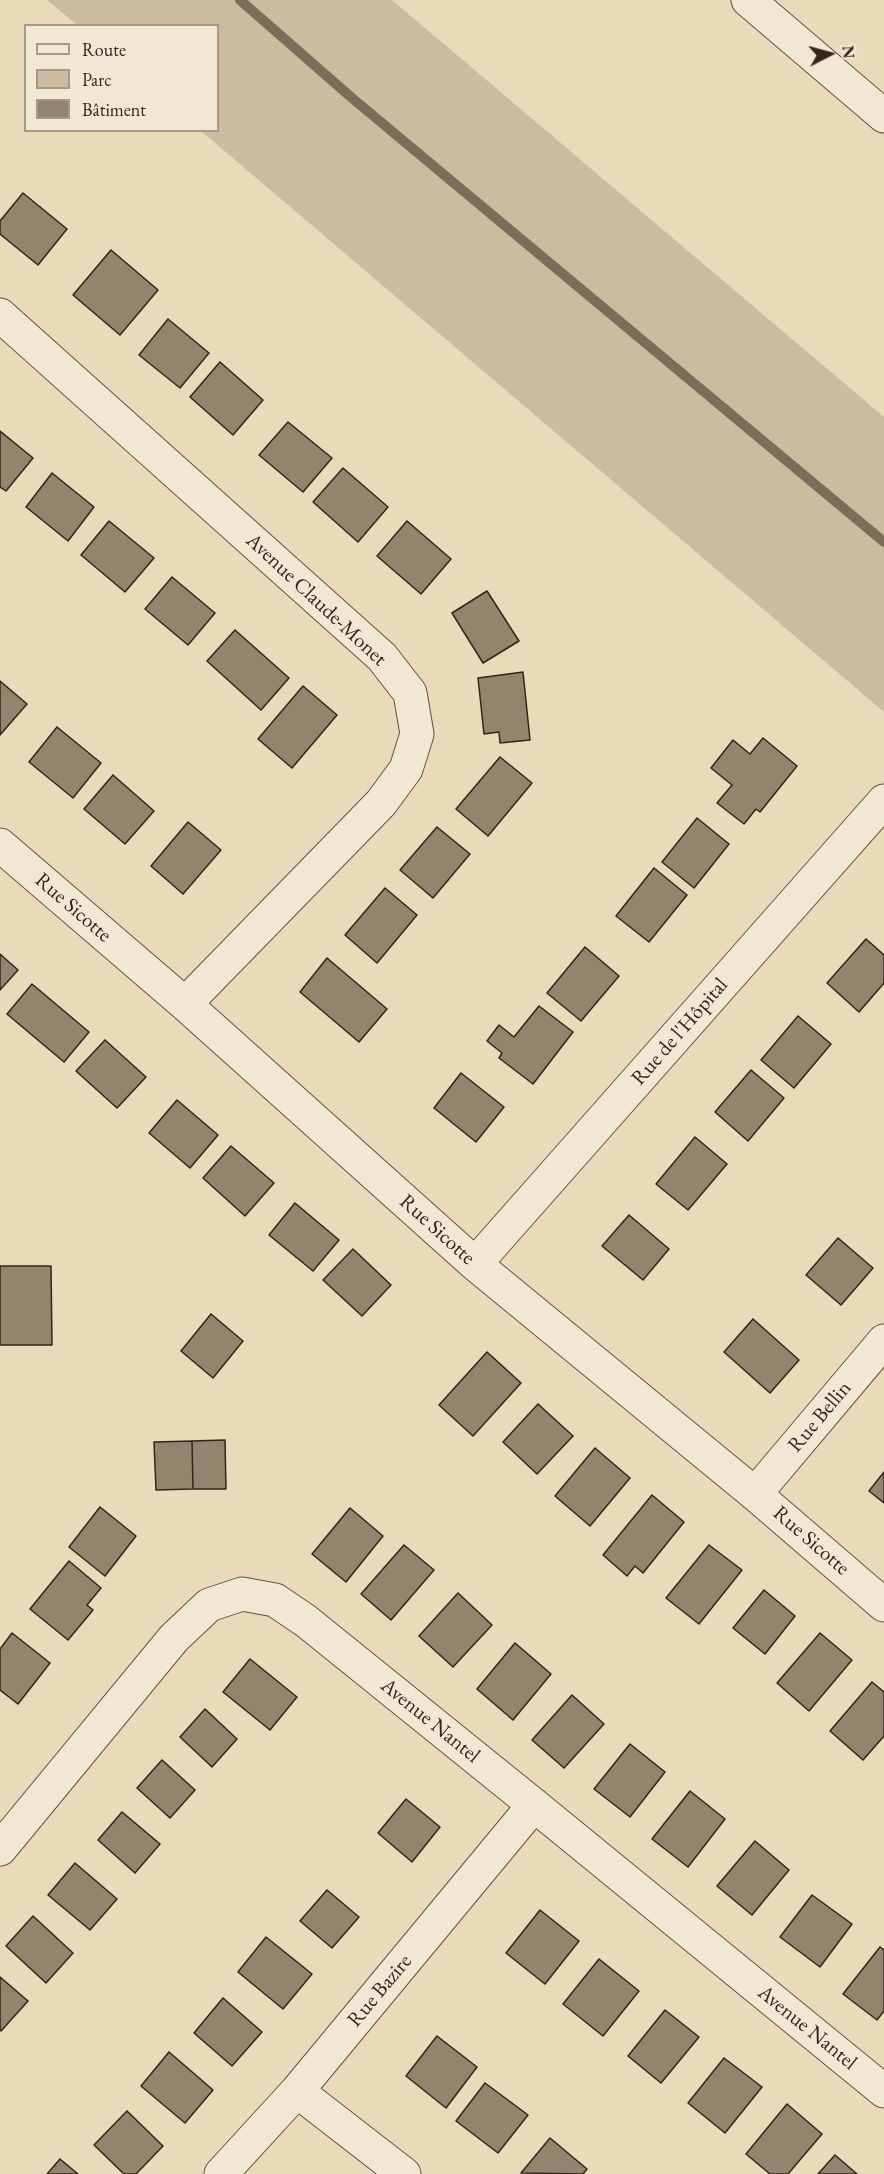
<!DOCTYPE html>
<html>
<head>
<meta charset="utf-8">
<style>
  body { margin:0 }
  #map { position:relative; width:884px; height:2174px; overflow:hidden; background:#ebdaba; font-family:"EB Garamond",serif }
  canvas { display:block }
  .legend { position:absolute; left:24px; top:24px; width:195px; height:108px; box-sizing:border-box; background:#f2e7d2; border:2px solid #a79988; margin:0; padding:8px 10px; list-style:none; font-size:18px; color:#36241a }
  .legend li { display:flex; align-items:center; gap:12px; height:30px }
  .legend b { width:30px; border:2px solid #a79988 }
  .north { position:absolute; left:800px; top:24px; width:60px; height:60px; -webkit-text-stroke:4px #f2e7d2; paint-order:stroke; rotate:84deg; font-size:16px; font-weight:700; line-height:24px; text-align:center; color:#36241a }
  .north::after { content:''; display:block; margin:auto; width:21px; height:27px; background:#36241a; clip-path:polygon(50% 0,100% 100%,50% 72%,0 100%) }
</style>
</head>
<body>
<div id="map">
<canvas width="884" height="2174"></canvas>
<ul class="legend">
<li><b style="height:8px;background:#f2e7d2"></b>Route</li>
<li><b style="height:16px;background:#ccbb9f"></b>Parc</li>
<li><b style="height:16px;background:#94836d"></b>Bâtiment</li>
</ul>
<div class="north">N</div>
</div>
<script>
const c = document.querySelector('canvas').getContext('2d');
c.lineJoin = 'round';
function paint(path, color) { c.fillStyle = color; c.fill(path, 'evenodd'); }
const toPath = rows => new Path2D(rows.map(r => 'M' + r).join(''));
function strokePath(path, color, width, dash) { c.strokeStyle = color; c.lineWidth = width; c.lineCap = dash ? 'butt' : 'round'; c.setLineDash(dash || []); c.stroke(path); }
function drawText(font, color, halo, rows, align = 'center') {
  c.font = font + ' "EB Garamond",serif'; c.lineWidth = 5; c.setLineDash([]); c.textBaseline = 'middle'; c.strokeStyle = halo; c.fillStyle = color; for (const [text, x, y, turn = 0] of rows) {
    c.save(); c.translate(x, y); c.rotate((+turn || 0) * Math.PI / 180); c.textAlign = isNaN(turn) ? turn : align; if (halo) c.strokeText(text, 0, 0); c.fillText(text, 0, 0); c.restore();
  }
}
paint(toPath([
  [47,0,392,0,884,417,884,712,201,131,218,130,218,26,77,25]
]), '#ccbb9f');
strokePath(toPath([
  [240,0,352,98,884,542]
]), '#7d6c5a', 10);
const building = toPath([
  [23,193,67,229,38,265,0,234,0,221,23,193],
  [111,250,158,290,120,335,73,295,111,250],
  [168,319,209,353,180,388,139,355,168,319],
  [220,362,263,400,233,435,190,397,220,362],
  [288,422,332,458,303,492,259,455,288,422],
  [0,431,33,458,6,491,0,487,0,431],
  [343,468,388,507,358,542,313,502,343,468],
  [52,473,94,507,68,541,26,507,52,473],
  [109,521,154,558,125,592,81,555,109,521],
  [407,521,451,559,421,594,377,556,407,521],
  [172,577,215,613,188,645,145,609,172,577],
  [487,591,519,641,483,663,452,613,487,591],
  [235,630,289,678,261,710,207,661,235,630],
  [523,672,530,740,500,743,499,732,484,734,478,678,523,672],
  [0,681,27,704,0,735,0,681],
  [303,686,337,715,292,768,258,739,303,686],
  [57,727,101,763,73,798,29,762,57,727],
  [763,738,797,766,760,812,756,809,744,824,717,803,732,785,711,768,733,740,750,754,763,738],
  [500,757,532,783,488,836,456,809,500,757],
  [113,775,154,811,125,844,84,809,113,775],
  [697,818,729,844,694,888,662,862,697,818],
  [188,822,221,850,183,894,151,866,188,822],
  [437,827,470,854,433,898,400,870,437,827],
  [654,868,687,895,649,942,616,916,654,868],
  [385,888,417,915,377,963,345,935,385,888],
  [866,939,884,955,884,983,859,1012,827,983,866,939],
  [585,947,619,976,581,1021,547,993,585,947],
  [0,954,18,970,0,990,0,954],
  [327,958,387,1009,359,1042,300,992,327,958],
  [32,984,89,1032,64,1062,7,1014,32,984],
  [539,1006,573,1032,533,1084,499,1058,502,1053,487,1041,499,1025,514,1037,539,1006],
  [798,1016,831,1044,794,1088,761,1060,798,1016],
  [105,1040,146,1077,117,1108,76,1071,105,1040],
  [751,1070,784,1098,748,1141,715,1112,751,1070],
  [461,1073,504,1107,476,1142,434,1108,461,1073],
  [177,1100,218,1135,190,1168,149,1133,177,1100],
  [695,1137,727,1164,688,1210,656,1184,695,1137],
  [231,1146,274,1183,245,1216,203,1178,231,1146],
  [295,1203,339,1240,313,1271,269,1235,295,1203],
  [629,1215,669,1249,643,1280,602,1246,629,1215],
  [838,1238,873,1268,841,1305,806,1275,838,1238],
  [353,1249,391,1285,362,1316,323,1280,353,1249],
  [0,1266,51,1266,52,1345,0,1345,0,1266],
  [211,1314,243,1341,213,1378,181,1351,211,1314],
  [753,1319,799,1360,770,1393,724,1352,753,1319],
  [487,1352,521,1383,473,1436,439,1405,487,1352],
  [538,1404,573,1436,537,1474,503,1442,538,1404],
  [225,1440,226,1489,193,1489,192,1441,225,1440],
  [192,1441,193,1489,156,1490,154,1442,192,1441],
  [595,1448,630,1478,590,1526,555,1496,595,1448],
  [884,1472,884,1503,869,1491,884,1472],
  [652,1495,684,1522,643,1573,635,1566,627,1576,603,1555,652,1495],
  [100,1507,136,1536,105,1576,69,1547,100,1507],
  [350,1508,383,1536,346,1582,312,1554,350,1508],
  [404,1545,434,1570,391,1620,361,1594,404,1545],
  [709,1545,742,1570,699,1624,666,1598,709,1545],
  [69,1561,101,1588,87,1605,93,1610,68,1640,30,1609,69,1561],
  [764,1590,795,1616,765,1654,733,1628,764,1590],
  [458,1593,492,1625,453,1667,419,1636,458,1593],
  [12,1633,50,1663,18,1704,0,1690,0,1649,12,1633],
  [820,1633,852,1660,809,1711,777,1683,820,1633],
  [515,1643,551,1674,513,1720,477,1689,515,1643],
  [250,1659,297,1697,270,1730,223,1692,250,1659],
  [872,1682,884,1692,884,1736,863,1760,830,1731,872,1682],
  [572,1695,604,1724,564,1768,532,1740,572,1695],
  [205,1709,237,1739,212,1767,180,1737,205,1709],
  [630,1744,665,1772,630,1817,594,1789,630,1744],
  [162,1760,195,1790,170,1818,137,1788,162,1760],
  [690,1791,725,1819,688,1867,652,1839,690,1791],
  [406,1799,440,1827,412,1862,378,1833,406,1799],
  [122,1812,160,1844,135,1873,98,1840,122,1812],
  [755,1841,789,1870,752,1915,717,1886,755,1841],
  [75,1863,117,1899,90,1930,48,1895,75,1863],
  [327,1890,359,1917,332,1948,300,1921,327,1890],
  [812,1895,852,1924,820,1967,780,1937,812,1895],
  [540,1910,579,1941,545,1984,506,1953,540,1910],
  [33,1916,73,1953,46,1983,6,1946,33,1916],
  [266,1937,312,1974,283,2009,238,1972,266,1937],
  [880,1947,884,1950,884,2011,877,2020,843,1994,880,1947],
  [599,1959,639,1991,603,2036,563,2004,599,1959],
  [0,1977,28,2001,1,2031,0,2029,0,1977],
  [223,1998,262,2032,232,2066,194,2033,223,1998],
  [665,2010,699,2037,661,2083,628,2056,665,2010],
  [437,2036,477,2067,446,2108,406,2076,437,2036],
  [169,2052,213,2090,185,2123,141,2086,169,2052],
  [724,2058,762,2087,725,2133,688,2103,724,2058],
  [485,2083,528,2115,498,2153,456,2121,485,2083],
  [787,2104,822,2134,788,2174,770,2174,746,2154,787,2104],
  [127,2111,163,2146,136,2174,124,2174,94,2145,127,2111],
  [550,2138,587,2169,583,2174,521,2173,550,2138],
  [835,2155,857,2174,818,2174,835,2155],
  [60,2159,78,2174,47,2174,60,2159]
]);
paint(building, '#94836d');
strokePath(building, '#36241a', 1.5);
const minor = toPath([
  [748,0,884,116],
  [0,315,382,657,410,693,417,734,406,769,381,803,185,1004],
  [0,845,185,1004,475,1264,755,1494,884,1605],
  [475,1264,884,801],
  [755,1494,884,1341],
  [0,1849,174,1638,209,1605,242,1594,275,1600,306,1621,534,1805,884,2091],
  [297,2091,404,2174],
  [221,2174,297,2091,534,1805]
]);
strokePath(minor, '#635242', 35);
strokePath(minor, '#f2e7d2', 33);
drawText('21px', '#36241a', '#f2e7d2', [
  ["Avenue Claude-Monet",316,600,43],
  ["Rue Sicotte",73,908,41],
  ["Rue de l'Hôpital",680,1032,-49],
  ["Rue Sicotte",437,1230,42],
  ["Rue Bellin",820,1417,-50],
  ["Rue Sicotte",811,1541,41],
  ["Avenue Nantel",430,1721,39],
  ["Rue Bazire",380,1991,-50],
  ["Avenue Nantel",807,2028,39]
]);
</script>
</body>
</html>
